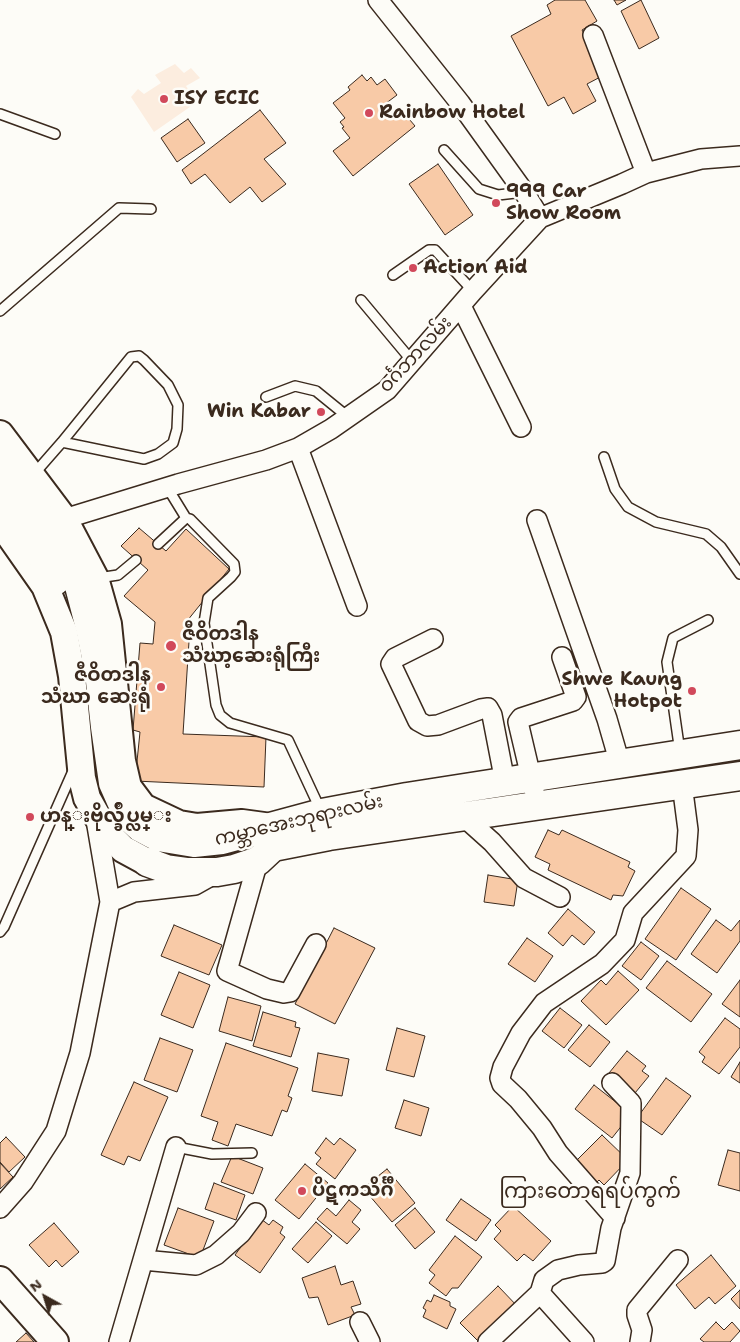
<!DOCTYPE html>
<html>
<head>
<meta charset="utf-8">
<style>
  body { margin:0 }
  #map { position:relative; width:740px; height:1342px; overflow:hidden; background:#fdfcf7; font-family:"Shantell Sans",sans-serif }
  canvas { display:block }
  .north { position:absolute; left:20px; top:1272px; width:50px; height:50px; -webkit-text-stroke:4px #fdfcf7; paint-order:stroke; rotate:321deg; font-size:14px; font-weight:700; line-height:20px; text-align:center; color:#3b2a1e }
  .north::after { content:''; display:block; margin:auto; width:18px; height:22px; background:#3b2a1e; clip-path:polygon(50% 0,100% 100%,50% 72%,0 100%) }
</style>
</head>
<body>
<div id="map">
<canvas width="740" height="1342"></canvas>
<div class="north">N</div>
</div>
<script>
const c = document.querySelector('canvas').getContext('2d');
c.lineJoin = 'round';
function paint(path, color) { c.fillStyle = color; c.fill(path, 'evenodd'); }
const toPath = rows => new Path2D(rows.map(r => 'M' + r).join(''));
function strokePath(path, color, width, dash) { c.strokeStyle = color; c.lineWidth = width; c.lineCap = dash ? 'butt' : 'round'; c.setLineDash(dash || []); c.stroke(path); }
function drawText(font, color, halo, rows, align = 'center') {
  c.font = font + ' "Shantell Sans","Noto Sans Myanmar",sans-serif'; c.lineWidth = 5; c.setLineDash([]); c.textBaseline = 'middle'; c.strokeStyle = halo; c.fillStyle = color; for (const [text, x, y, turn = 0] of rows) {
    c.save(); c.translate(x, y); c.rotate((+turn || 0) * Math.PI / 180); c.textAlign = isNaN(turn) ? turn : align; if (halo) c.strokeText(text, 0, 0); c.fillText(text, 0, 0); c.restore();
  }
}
paint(toPath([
  [175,64,184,73,191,68,200,78,186,86,197,102,154,132,131,97,138,89,144,94,161,83,155,75]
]), '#fceddf');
const building = toPath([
  [555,0,585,0,597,21,582,30,606,74,587,84,596,101,573,114,564,97,548,106,511,36,551,14,547,5,555,0],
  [614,0,626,0,617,5,614,0],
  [641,0,659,38,639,49,621,11,641,0],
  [362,75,367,81,371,77,377,85,385,79,397,95,385,104,397,119,404,113,415,126,353,176,333,151,350,138,342,128,344,127,340,122,345,118,333,103,350,90,348,87,362,75],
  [260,110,286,143,264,159,286,184,262,202,250,187,230,203,205,174,191,184,182,170,260,110],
  [188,119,205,143,177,162,161,138,188,119],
  [438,164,473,215,445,235,409,184,438,164],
  [139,528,166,551,186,529,229,569,187,621,190,626,183,734,266,737,264,787,135,781,140,732,133,730,140,643,153,644,155,622,124,596,148,570,121,546,139,528],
  [548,830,559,835,562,830,630,862,628,867,635,871,623,896,613,895,611,900,548,870,550,864,535,857,548,830],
  [488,875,518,880,514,906,484,902,488,875],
  [681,888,711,909,676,960,645,939,681,888],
  [568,909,595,932,584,945,572,935,563,946,548,933,568,909],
  [716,920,731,931,740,920,740,941,717,973,691,954,716,920],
  [174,925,222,945,209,975,161,956,174,925],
  [334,928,375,948,335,1024,295,1004,334,928],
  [527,938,553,956,535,982,508,964,527,938],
  [641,942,659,956,641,980,622,966,641,942],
  [667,961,712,994,691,1022,646,988,667,961],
  [618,971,639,990,606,1025,581,1001,601,980,606,985,618,971],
  [179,972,210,985,193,1028,161,1015,179,972],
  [740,980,740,1017,722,1004,740,980],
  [228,997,261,1006,252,1041,219,1031,228,997],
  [560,1008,582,1025,564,1048,542,1031,560,1008],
  [263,1012,296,1022,295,1027,300,1028,291,1057,253,1046,263,1012],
  [725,1018,740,1029,740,1047,719,1074,702,1062,705,1057,699,1052,725,1018],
  [589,1025,610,1042,590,1067,568,1050,589,1025],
  [397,1028,425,1036,414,1077,386,1070,397,1028],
  [160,1038,193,1050,177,1092,144,1080,160,1038],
  [226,1043,298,1068,288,1096,292,1098,287,1112,282,1110,272,1136,236,1124,228,1146,212,1140,218,1122,201,1116,226,1043],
  [627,1051,646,1066,642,1071,649,1076,635,1093,609,1073,627,1051],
  [318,1053,349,1059,342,1096,312,1091,318,1053],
  [740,1062,740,1083,731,1077,740,1062],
  [666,1078,691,1096,662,1135,637,1118,666,1078],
  [134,1082,168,1097,140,1161,128,1156,124,1165,101,1155,134,1082],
  [594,1085,631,1114,612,1138,575,1109,594,1085],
  [404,1100,429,1108,421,1136,395,1128,404,1100],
  [602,1135,628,1160,604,1185,599,1180,594,1185,573,1164,602,1135],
  [6,1137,25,1157,9,1172,0,1162,0,1143,6,1137],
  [326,1138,334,1145,340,1138,356,1150,335,1179,316,1164,321,1158,315,1153,326,1138],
  [728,1150,740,1153,740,1191,718,1185,728,1150],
  [232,1156,263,1168,253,1194,221,1182,232,1156],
  [0,1163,13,1177,0,1189,0,1163],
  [305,1164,328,1183,299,1219,275,1200,305,1164],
  [387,1169,415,1203,392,1222,363,1188,387,1169],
  [214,1183,245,1195,236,1220,205,1209,214,1183],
  [461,1199,491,1220,476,1241,446,1220,461,1199],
  [349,1200,361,1210,352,1222,360,1229,347,1244,317,1219,327,1208,336,1216,349,1200],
  [513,1206,551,1241,533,1261,524,1254,517,1261,494,1239,501,1231,495,1225,513,1206],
  [178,1208,214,1221,200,1258,164,1245,178,1208],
  [415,1208,435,1232,415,1249,395,1225,415,1208],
  [261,1219,269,1225,273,1220,283,1227,280,1233,285,1237,260,1273,235,1255,261,1219],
  [316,1222,332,1236,308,1263,292,1249,316,1222],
  [54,1223,79,1252,62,1267,56,1260,49,1267,29,1245,54,1223],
  [455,1236,482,1257,458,1288,452,1288,446,1296,429,1283,435,1275,429,1270,455,1236],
  [711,1255,736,1286,715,1304,709,1297,695,1309,676,1285,711,1255],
  [335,1266,341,1285,353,1281,361,1304,351,1307,355,1315,328,1325,318,1297,309,1298,302,1278,335,1266],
  [498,1286,519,1308,484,1342,479,1342,460,1323,498,1286],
  [740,1290,740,1309,731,1299,740,1290],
  [434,1295,450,1302,450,1306,456,1309,447,1329,423,1317,426,1310,423,1308,427,1300,431,1302,434,1295],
  [716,1322,724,1330,732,1322,740,1331,730,1342,704,1342,700,1339,716,1322],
  [26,1333,34,1342,16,1342,26,1333]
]);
paint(building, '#f8caa7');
strokePath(building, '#3b2a1e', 1);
const lane = toPath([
  [0,114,55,134],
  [444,150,479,189,498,195,524,192],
  [393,275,429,250,435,250,473,291],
  [361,300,412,361],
  [0,311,119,208,151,209],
  [266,397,295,386,316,391,348,417],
  [604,457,615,489,628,507,656,522,706,534,721,547,740,574],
  [34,474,62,442,131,357,139,356,144,360,168,385,178,405,177,429,173,443,158,454,144,459,62,442],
  [167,487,186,518,190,519,234,564,235,572,231,577,208,598,204,623,216,705,220,715,230,723,288,740,321,811],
  [158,544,186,518],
  [98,578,118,575,136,560],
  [680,752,667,662,673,638,708,620],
  [0,932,4,927,73,771],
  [176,1147,212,1154,252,1153]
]);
const street = toPath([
  [378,0,460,103,524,192,540,218],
  [593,35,646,173],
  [461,306,521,427],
  [298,448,357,606],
  [64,519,178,484,266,460,298,448,331,429,387,390,473,291,540,218,622,184,646,173,701,159,740,156],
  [537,520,607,719,620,764],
  [433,639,395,658,391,664,418,721,427,726,438,725,481,709,488,708,492,715,505,782],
  [534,790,518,722,521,718,573,701,576,697,562,657],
  [463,816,492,842,524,878,560,897],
  [258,861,227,971,267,989,284,993,290,992,316,944],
  [110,902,134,892,195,885,211,876],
  [0,1208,23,1182,56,1131,80,1053,110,902,96,820],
  [615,1218,558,1153,542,1128,518,1099,502,1084,500,1078,503,1067,521,1033,544,1003,602,964,625,940,633,913,686,856,688,830,682,784],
  [143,1260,196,1265,216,1255,241,1233,256,1213],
  [540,1293,544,1280,558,1270,579,1265,602,1263,605,1261,611,1228,630,1173,631,1103,612,1083],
  [360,1322,370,1342],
  [119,1342,176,1147],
  [488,1342,540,1293,584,1342],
  [640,1342,642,1330,637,1315,637,1310,678,1260]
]);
const secondary = toPath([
  [0,434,64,519,95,578,108,624,122,761,128,787,143,807,179,824,197,827,242,823,264,826],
  [0,522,45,586,64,632,72,676,82,778,87,798,106,832,123,849,147,862],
  [0,1280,55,1342]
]);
const primary = toPath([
  [0,459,41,517,79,586,90,628,99,672,105,727,113,783,121,801,131,819,141,828,158,837,194,843,222,840,322,813,407,797,740,745],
  [0,493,40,552,55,581],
  [147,862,166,869,188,872,217,872,234,869,258,861,273,847,329,836,740,776]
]);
strokePath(lane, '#3b2a1e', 12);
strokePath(street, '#3b2a1e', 22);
strokePath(secondary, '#3b2a1e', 30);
strokePath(primary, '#3b2a1e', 31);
strokePath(lane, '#fdfcf7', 9);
strokePath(street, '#fdfcf7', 19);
strokePath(secondary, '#fdfcf7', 26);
strokePath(primary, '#fdfcf7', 28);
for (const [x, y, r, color] of [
  [164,99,5,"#d1495b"],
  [369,113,5,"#d1495b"],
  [496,203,5,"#d1495b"],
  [413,268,5,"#d1495b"],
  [321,412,5,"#d1495b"],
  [171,646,6,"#d1495b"],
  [161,687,5,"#d1495b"],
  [692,691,5,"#d1495b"],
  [30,817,5,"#d1495b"],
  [302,1191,5,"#d1495b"]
]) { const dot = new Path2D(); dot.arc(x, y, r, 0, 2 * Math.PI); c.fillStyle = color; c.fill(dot); strokePath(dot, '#fdfcf7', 2); }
drawText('bold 19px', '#3b2a1e', '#fdfcf7', [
  ["ISY ECIC",174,99],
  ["Rainbow Hotel",379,113],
  ["999 Car",506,192],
  ["Show Room",506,214],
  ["Action Aid",423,268],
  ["Win Kabar",311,412,"right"],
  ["ဇီဝိတဒါန",182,635],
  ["သံဃာ့ဆေးရုံကြီး",182,657],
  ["ဇီဝိတဒါန",151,676,"right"],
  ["သံဃာ ဆေးရုံ",151,698,"right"],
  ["Shwe Kaung",682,680,"right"],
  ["Hotpot",682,702,"right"],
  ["ဟန္းဗိုလ္ခ်ဳပ္လမ္း",40,817],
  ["ပိဋကသိင်္ဂီ",312,1191]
], 'left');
drawText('19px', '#3b2a1e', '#fdfcf7', [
  ["ဝင်္ဂဘာလမ်း",416,355,-47],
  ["ကမ္ဘာအေးဘုရားလမ်း",299,821,-13]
]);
drawText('21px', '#3b2a1e', '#fdfcf7', [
  ["ကြားတောရရပ်ကွက်",590,1193]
]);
</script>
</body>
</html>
